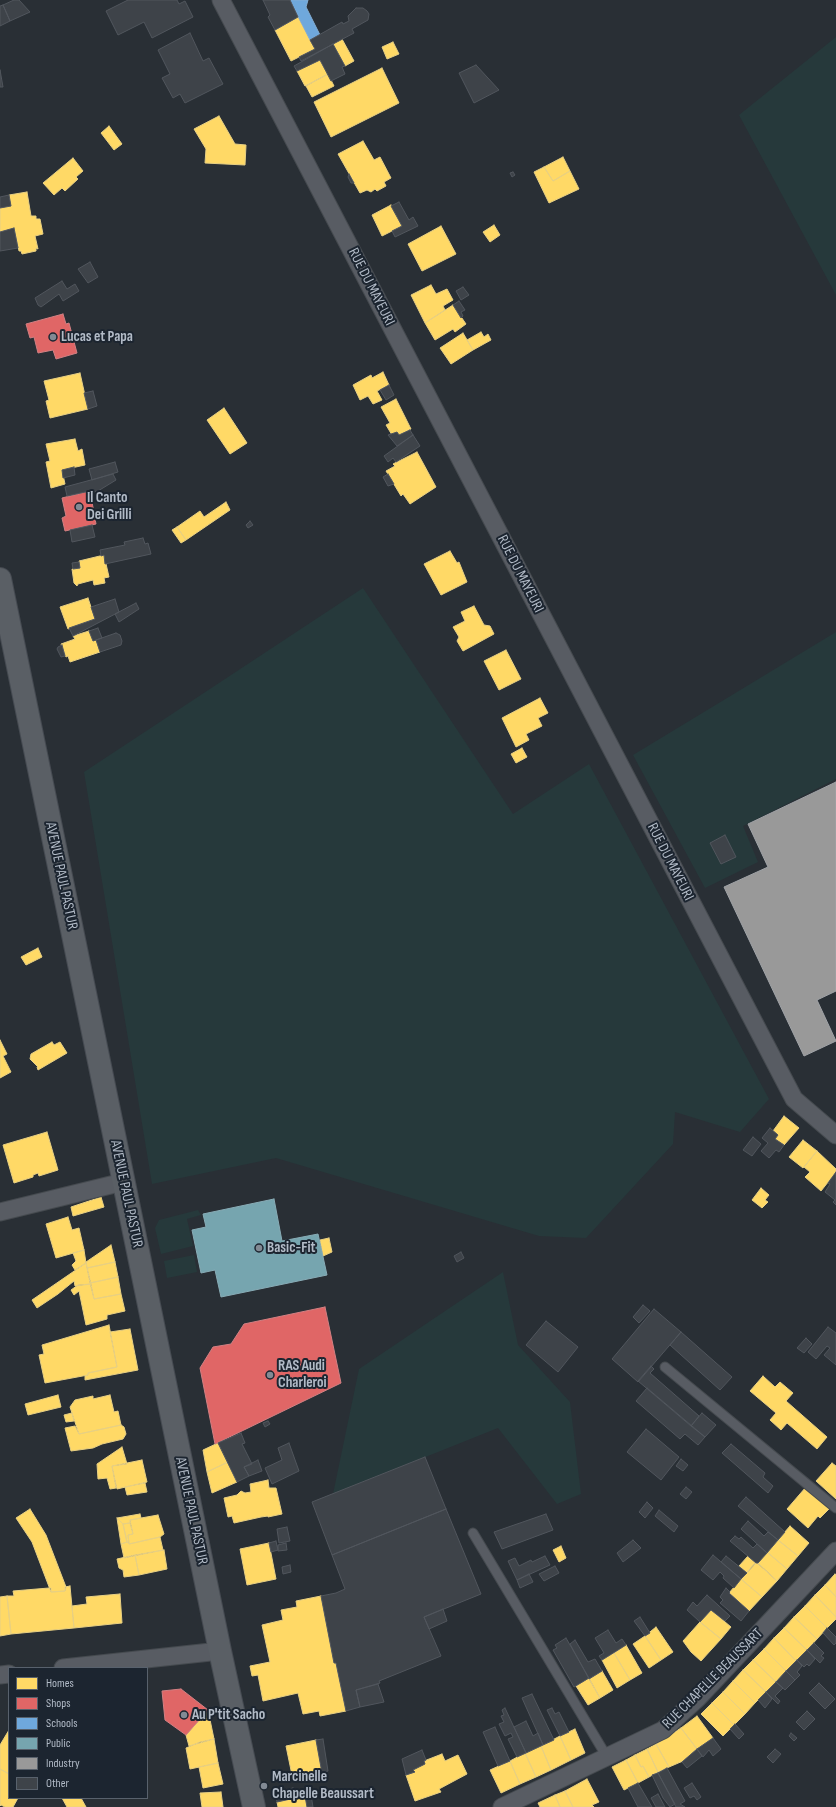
<!DOCTYPE html>
<html>
<head>
<meta charset="utf-8">
<style>
  body { margin:0 }
  #map { position:relative; width:836px; height:1807px; overflow:hidden; background:#292f35; font-family:"Sofia Sans Condensed",sans-serif }
  canvas { display:block }
  .legend { position:absolute; left:8px; top:1667px; width:140px; height:132px; box-sizing:border-box; background:#1c2530; border:1px solid #58616c; margin:0; padding:5px 7px; list-style:none; font-size:12px; color:#b2bbc7 }
  .legend li { display:flex; align-items:center; gap:8px; height:20px }
  .legend b { width:20px; border:1px solid #58616c }
</style>
</head>
<body>
<div id="map">
<canvas width="836" height="1807"></canvas>
<ul class="legend">
<li><b style="height:11px;background:#ffd966"></b>Homes</li>
<li><b style="height:11px;background:#e06666"></b>Shops</li>
<li><b style="height:11px;background:#6fa8dc"></b>Schools</li>
<li><b style="height:11px;background:#76a5af"></b>Public</li>
<li><b style="height:11px;background:#999"></b>Industry</li>
<li><b style="height:11px;background:#3e4349"></b>Other</li>
</ul>
</div>
<script>
const c = document.querySelector('canvas').getContext('2d');
c.lineJoin = 'round';
function paint(path, color) { c.fillStyle = color; c.fill(path, 'evenodd'); }
const toPath = rows => new Path2D(rows.map(r => 'M' + r).join(''));
function strokePath(path, color, width, dash) { c.strokeStyle = color; c.lineWidth = width; c.lineCap = dash ? 'butt' : 'round'; c.setLineDash(dash || []); c.stroke(path); }
function drawText(font, color, halo, rows, align = 'center') {
  c.font = font + ' "Sofia Sans Condensed",sans-serif'; c.lineWidth = 4; c.setLineDash([]); c.textBaseline = 'middle'; c.strokeStyle = halo; c.fillStyle = color; for (const [text, x, y, turn = 0] of rows) {
    c.save(); c.translate(x, y); c.rotate((+turn || 0) * Math.PI / 180); c.textAlign = isNaN(turn) ? turn : align; if (halo) c.strokeText(text, 0, 0); c.fillText(text, 0, 0); c.restore();
  }
}
paint(toPath([
  [836,37,836,295,739,115],
  [363,588,513,814,589,764,769,1099,740,1132,675,1112,673,1144,586,1238,539,1236,276,1158,152,1184,84,772],
  [836,632,836,779,743,826,758,862,705,888,633,755],
  [198,1210,201,1215,187,1219,193,1246,161,1254,155,1228,159,1220],
  [194,1255,197,1272,167,1278,164,1261],
  [503,1272,518,1345,570,1402,581,1494,557,1504,498,1428,333,1494,359,1369]
]), '#26393b');
const homes = toPath([
  [298,17,315,49,291,61,275,30,298,17],
  [342,39,354,61,345,66,333,44,342,39],
  [393,42,399,54,387,59,382,47,393,42],
  [320,60,328,74,305,86,297,71,320,60],
  [382,68,399,103,331,137,314,102,382,68],
  [328,74,334,86,312,97,306,86,328,74],
  [219,116,235,144,246,145,245,165,205,163,206,149,194,129,219,116],
  [109,126,122,144,114,150,101,133,109,126],
  [363,141,374,160,380,157,391,178,384,182,386,186,377,191,375,189,371,192,367,190,360,193,338,154,363,141],
  [563,157,570,171,553,181,544,167,563,157],
  [73,158,83,171,76,177,78,179,65,191,62,188,54,195,43,183,73,158],
  [544,167,553,181,570,171,579,189,549,203,534,172,544,167],
  [27,192,31,216,36,216,36,219,40,219,43,234,35,236,38,249,36,248,36,251,22,254,21,251,19,251,14,228,0,232,0,208,11,206,9,195,27,192],
  [391,205,402,226,382,236,372,215,391,205],
  [494,225,500,235,490,242,483,232,494,225],
  [441,226,456,254,422,271,408,244,441,226],
  [431,285,436,294,447,289,453,300,443,306,445,310,425,323,411,295,431,285],
  [453,305,466,324,455,332,453,329,435,340,425,323,453,305],
  [481,332,484,337,488,334,491,340,473,350,467,340,481,332],
  [463,333,473,350,451,364,440,348,463,333],
  [383,372,389,385,377,391,382,400,373,404,368,396,360,400,353,385,371,375,372,378,383,372],
  [80,373,88,409,50,418,46,401,49,400,44,381,80,373],
  [396,399,411,429,399,435,397,432,392,435,386,425,390,423,381,407,396,399],
  [224,408,247,443,230,454,207,420,224,408],
  [75,439,78,451,82,449,85,465,62,470,65,484,51,488,46,462,50,461,46,444,75,439],
  [417,452,436,487,410,504,403,494,401,496,386,471,395,466,393,464,417,452],
  [226,502,230,510,186,540,177,527,200,511,204,517,226,502],
  [177,527,186,540,181,543,172,530,177,527],
  [450,551,457,563,459,562,467,582,441,595,424,564,450,551],
  [104,555,109,577,104,578,105,583,94,585,93,580,78,584,77,586,74,583,72,569,80,568,79,561,104,555],
  [88,598,95,619,68,629,60,607,88,598],
  [474,606,484,625,490,626,494,634,463,651,457,641,459,637,453,627,465,621,461,612,474,606],
  [89,631,93,641,96,640,100,652,70,662,68,656,66,657,61,644,75,639,73,636,89,631],
  [506,650,521,679,499,690,484,661,506,650],
  [540,698,548,713,538,718,542,726,526,734,529,740,516,747,502,718,540,698],
  [522,748,527,757,516,763,511,754,522,748],
  [38,948,42,957,26,965,21,957,38,948],
  [0,1040,7,1054,3,1056,11,1072,0,1078,0,1040],
  [52,1042,54,1045,60,1042,67,1053,38,1070,37,1067,38,1067,30,1059,31,1054,52,1042],
  [784,1116,799,1128,784,1145,775,1139,778,1135,773,1131,784,1116],
  [47,1132,58,1170,39,1176,38,1173,33,1175,33,1177,14,1183,3,1145,47,1132],
  [803,1140,817,1151,803,1168,789,1157,803,1140],
  [817,1151,836,1169,836,1172,821,1191,805,1177,810,1172,804,1167,817,1151],
  [761,1188,769,1195,765,1200,768,1202,762,1208,752,1200,761,1188],
  [101,1197,104,1207,73,1216,71,1207,101,1197],
  [68,1217,72,1230,79,1228,84,1250,56,1258,46,1224,68,1217],
  [329,1238,332,1252,323,1256,320,1240,329,1238],
  [111,1245,115,1262,87,1268,86,1262,111,1245],
  [84,1250,86,1263,75,1270,72,1265,76,1261,73,1253,84,1250],
  [115,1262,118,1277,90,1283,87,1268,115,1262],
  [86,1263,91,1284,75,1286,74,1281,58,1294,37,1308,32,1300,86,1263],
  [118,1277,121,1294,94,1299,90,1283,118,1277],
  [91,1284,94,1299,121,1294,125,1311,107,1315,107,1319,86,1325,79,1291,74,1295,71,1290,78,1285,91,1284],
  [109,1325,117,1367,88,1373,88,1375,45,1383,39,1355,44,1354,42,1345,109,1325],
  [130,1329,138,1370,85,1380,85,1376,88,1375,88,1373,117,1367,110,1332,130,1329],
  [763,1376,775,1387,780,1382,793,1393,786,1401,827,1437,817,1449,787,1423,781,1430,770,1420,776,1413,750,1391,763,1376],
  [58,1395,61,1407,28,1415,25,1404,58,1395],
  [110,1395,114,1412,118,1411,121,1425,79,1434,70,1407,75,1400,93,1396,93,1399,110,1395],
  [72,1413,74,1421,66,1422,64,1415,72,1413],
  [121,1425,124,1427,126,1434,123,1439,102,1444,93,1448,71,1451,65,1428,75,1426,79,1434,121,1425],
  [218,1443,228,1462,207,1472,203,1450,218,1443],
  [122,1447,127,1464,112,1466,116,1488,110,1489,107,1478,98,1479,97,1464,122,1447],
  [142,1460,147,1482,117,1489,112,1466,142,1460],
  [228,1462,237,1482,212,1493,207,1472,228,1462],
  [832,1463,836,1466,836,1499,816,1481,832,1463],
  [268,1480,269,1488,276,1488,282,1514,268,1517,268,1516,261,1517,234,1523,232,1516,228,1517,224,1498,237,1495,241,1491,245,1493,251,1492,250,1484,268,1480],
  [145,1483,147,1492,127,1495,125,1487,145,1483],
  [806,1487,830,1508,820,1518,818,1516,808,1528,787,1509,806,1487],
  [30,1509,46,1535,66,1587,65,1591,51,1592,32,1542,16,1518,30,1509],
  [140,1514,141,1518,130,1520,130,1523,123,1524,117,1518,140,1514],
  [158,1515,164,1534,160,1537,129,1544,128,1535,133,1534,130,1520,158,1515],
  [117,1518,123,1524,127,1542,121,1544,117,1518],
  [130,1523,133,1534,128,1535,129,1543,127,1542,123,1524,130,1523],
  [790,1526,809,1543,798,1556,778,1540,790,1526],
  [160,1537,163,1550,124,1558,121,1544,127,1542,129,1544,160,1537],
  [778,1540,798,1556,787,1569,767,1552,778,1540],
  [269,1543,276,1579,247,1585,240,1549,269,1543],
  [561,1546,566,1558,559,1562,553,1550,561,1546],
  [164,1550,167,1569,139,1575,135,1555,164,1550],
  [767,1552,787,1569,777,1581,758,1563,767,1552],
  [135,1555,139,1575,124,1577,123,1570,119,1568,117,1559,135,1555],
  [748,1556,756,1563,747,1573,739,1566,748,1556],
  [756,1562,777,1581,762,1597,741,1579,756,1562],
  [835,1574,836,1575,836,1597,825,1585,835,1574],
  [741,1579,762,1597,749,1611,729,1593,741,1579],
  [825,1585,836,1597,836,1617,815,1595,825,1585],
  [70,1586,74,1628,11,1634,7,1596,14,1596,13,1591,49,1588,51,1588,51,1592,65,1591,65,1587,70,1586],
  [120,1594,122,1623,74,1628,72,1606,87,1604,86,1597,120,1594],
  [815,1595,836,1617,836,1619,827,1628,805,1606,815,1595],
  [7,1596,11,1634,0,1636,0,1597,7,1596],
  [321,1596,334,1663,336,1663,346,1711,320,1716,319,1711,303,1714,298,1693,263,1701,258,1675,252,1676,250,1666,270,1662,262,1625,283,1620,281,1610,297,1607,296,1601,321,1596],
  [805,1606,827,1628,817,1639,794,1617,805,1606],
  [711,1610,731,1627,721,1639,700,1622,711,1610],
  [794,1617,817,1639,807,1650,784,1628,794,1617],
  [700,1622,721,1639,701,1661,691,1652,683,1641,700,1622],
  [656,1627,673,1652,661,1660,645,1636,656,1627],
  [784,1628,807,1650,796,1661,774,1638,784,1628],
  [645,1636,661,1660,649,1668,633,1644,645,1636],
  [774,1638,796,1661,786,1671,764,1649,774,1638],
  [626,1645,642,1673,630,1680,614,1653,626,1645],
  [764,1649,786,1671,776,1682,753,1660,764,1649],
  [614,1653,630,1680,617,1688,602,1660,614,1653],
  [753,1660,776,1682,766,1692,743,1670,753,1660],
  [743,1670,766,1692,755,1703,733,1681,743,1670],
  [602,1671,613,1690,600,1698,589,1679,602,1671],
  [589,1678,600,1698,588,1705,576,1686,589,1678],
  [733,1681,755,1703,745,1714,723,1692,733,1681],
  [723,1692,745,1714,734,1725,712,1703,723,1692],
  [712,1703,734,1725,723,1736,701,1714,712,1703],
  [208,1710,214,1739,189,1746,186,1735,208,1710],
  [697,1716,713,1738,697,1749,681,1728,697,1716],
  [681,1728,697,1749,683,1761,669,1767,656,1744,681,1728],
  [575,1729,585,1753,571,1760,560,1736,575,1729],
  [9,1730,9,1774,0,1769,0,1745,9,1730],
  [560,1736,571,1760,551,1770,541,1746,560,1736],
  [214,1739,218,1763,190,1769,186,1748,200,1742,214,1739],
  [316,1740,322,1773,293,1780,286,1746,316,1740],
  [656,1744,669,1767,658,1772,647,1749,656,1744],
  [541,1746,551,1770,536,1777,525,1753,541,1746],
  [647,1749,658,1772,649,1777,643,1766,641,1767,635,1755,647,1749],
  [525,1753,536,1777,520,1784,510,1761,525,1753],
  [442,1754,445,1761,458,1755,467,1774,439,1789,441,1792,415,1801,406,1775,415,1772,413,1770,425,1764,424,1761,442,1754],
  [635,1755,641,1767,643,1766,649,1777,638,1783,626,1760,635,1755],
  [626,1760,638,1783,624,1790,612,1767,626,1760],
  [510,1761,520,1784,501,1793,490,1770,510,1761],
  [218,1763,223,1784,203,1788,199,1767,218,1763],
  [0,1769,9,1774,9,1798,18,1798,13,1807,5,1807,1,1805,0,1806,0,1769],
  [587,1779,599,1802,592,1805,594,1807,573,1807,565,1791,587,1779],
  [565,1791,573,1807,560,1807,555,1795,565,1791],
  [221,1792,223,1807,202,1807,200,1793,221,1792],
  [555,1795,560,1807,540,1807,538,1803,555,1795],
  [305,1796,307,1807,278,1807,277,1802,305,1796],
  [62,1798,81,1798,86,1807,67,1807,62,1798]
]);
paint(homes, '#ffd966');
strokePath(homes, '#e8d083', 1);
const shops = toPath([
  [63,314,66,324,69,323,77,353,56,359,53,350,38,353,34,337,30,338,26,324,63,314],
  [90,491,96,524,65,531,62,518,66,516,62,498,90,491],
  [325,1307,341,1383,215,1444,200,1368,213,1347,231,1344,244,1324,325,1307],
  [181,1689,208,1710,186,1735,165,1720,162,1691,181,1689]
]);
paint(shops, '#e06666');
strokePath(shops, '#d28083', 1);
const schools = toPath([
  [290,0,308,0,306,7,320,35,310,40,290,0]
]);
paint(schools, '#6fa8dc');
strokePath(schools, '#83aed6', 1);
const public = toPath([
  [274,1199,282,1241,318,1234,327,1275,221,1297,215,1270,201,1273,192,1230,206,1227,203,1214,274,1199]
]);
paint(public, '#76a5af');
strokePath(public, '#88acb6', 1);
const industry = toPath([
  [836,782,836,991,817,1000,836,1041,804,1056,724,887,768,867,748,824,836,782]
]);
paint(industry, '#999');
strokePath(industry, '#a0a3a7', 1);
const building = toPath([
  [14,0,19,0,30,12,10,21,3,5,14,0],
  [128,0,177,0,179,4,185,1,193,17,152,38,144,22,118,35,106,11,128,0],
  [263,0,290,0,298,17,275,30,268,17,270,15,263,0],
  [3,5,10,21,0,26,0,6,3,5],
  [356,8,363,8,367,11,369,14,368,20,352,29,354,33,301,61,299,57,315,49,310,40,342,22,343,24,349,21,348,16,356,8],
  [190,33,203,61,209,58,223,84,185,103,180,94,173,98,162,78,170,74,158,50,190,33],
  [333,44,345,66,342,67,345,74,331,81,320,60,297,71,294,66,333,44],
  [476,65,499,90,474,103,459,73,476,65],
  [0,70,3,87,0,87,0,70],
  [513,172,515,175,512,177,510,173,513,172],
  [349,174,354,183,351,183,348,177,349,174],
  [9,195,11,206,0,208,0,197,9,195],
  [399,202,409,220,413,217,418,226,395,237,392,231,402,226,391,206,399,202],
  [14,228,18,248,0,251,0,232,14,228],
  [90,262,98,277,88,283,78,269,90,262],
  [62,281,67,289,75,284,79,291,63,301,59,294,41,307,38,305,35,298,62,281],
  [463,287,469,295,461,300,456,291,463,287],
  [459,301,465,310,461,312,463,316,461,318,453,305,459,301],
  [389,385,394,395,386,400,380,390,389,385],
  [93,391,97,406,88,409,84,393,93,391],
  [410,430,413,435,397,446,388,435,397,432,399,435,410,430],
  [413,435,420,446,396,462,393,458,388,462,384,456,413,435],
  [115,462,118,472,92,480,89,469,115,462],
  [74,467,75,475,63,478,62,470,74,467],
  [113,474,116,480,98,491,90,493,90,491,67,496,65,487,113,474],
  [388,474,394,484,388,486,383,477,388,474],
  [250,521,253,525,248,528,246,525,250,521],
  [92,525,95,537,72,542,70,530,92,525],
  [143,538,145,544,148,543,151,554,105,564,104,555,101,556,100,550,125,545,124,542,143,538],
  [79,562,80,568,73,569,72,563,79,562],
  [115,599,119,612,73,636,69,628,95,619,91,607,115,599],
  [136,603,139,609,119,622,115,614,136,603],
  [98,628,102,638,93,641,89,631,98,628],
  [116,633,120,635,122,641,121,645,100,652,96,640,116,633],
  [62,645,65,656,61,657,57,649,58,647,62,645],
  [725,835,736,857,721,864,710,843,725,835],
  [770,1128,778,1135,775,1139,784,1145,779,1152,776,1150,769,1158,761,1151,768,1143,762,1138,770,1128],
  [753,1137,761,1144,752,1156,743,1150,753,1137],
  [836,1172,836,1205,833,1202,835,1200,825,1192,830,1184,828,1183,836,1172],
  [461,1252,464,1258,457,1262,454,1256,461,1252],
  [643,1305,650,1311,639,1323,633,1317,643,1305],
  [654,1309,681,1332,638,1382,612,1359,654,1309],
  [546,1321,578,1347,558,1372,526,1345,546,1321],
  [828,1327,836,1333,836,1365,824,1355,830,1348,827,1346,816,1359,808,1352,828,1327],
  [681,1332,732,1377,720,1390,670,1345,681,1332],
  [806,1338,812,1344,804,1353,797,1348,806,1338],
  [651,1366,654,1369,650,1373,699,1416,691,1426,638,1381,651,1366],
  [647,1388,705,1437,698,1445,685,1434,680,1439,636,1401,647,1388],
  [702,1413,716,1425,705,1437,691,1426,702,1413],
  [268,1421,270,1424,265,1427,263,1423,268,1421],
  [646,1429,679,1457,661,1480,627,1452,646,1429],
  [241,1433,245,1443,242,1444,252,1464,244,1467,249,1476,237,1482,218,1443,241,1433],
  [289,1443,299,1471,272,1484,265,1468,282,1460,278,1448,289,1443],
  [731,1444,765,1473,763,1477,773,1486,768,1493,722,1453,731,1444],
  [425,1457,446,1509,332,1555,312,1502,425,1457],
  [681,1459,688,1465,683,1471,676,1466,681,1459],
  [258,1460,262,1471,249,1476,244,1467,258,1460],
  [686,1487,692,1492,686,1499,680,1494,686,1487],
  [746,1497,785,1532,778,1540,738,1506,746,1497],
  [647,1502,653,1508,645,1518,639,1512,647,1502],
  [446,1509,481,1594,424,1617,441,1656,379,1681,380,1683,356,1690,360,1707,346,1711,336,1663,334,1663,321,1596,336,1593,345,1589,332,1555,446,1509],
  [659,1510,678,1526,674,1532,655,1516,659,1510],
  [546,1514,553,1530,502,1549,494,1532,546,1514],
  [748,1521,764,1536,768,1532,778,1540,767,1553,741,1529,748,1521],
  [287,1527,290,1541,279,1543,277,1529,287,1527],
  [735,1536,739,1539,741,1537,753,1548,757,1544,767,1553,758,1563,756,1563,730,1541,735,1536],
  [633,1540,641,1548,623,1562,617,1553,633,1540],
  [276,1541,278,1550,271,1552,269,1543,276,1541],
  [286,1543,287,1550,278,1551,278,1545,286,1543],
  [713,1555,741,1579,734,1588,723,1578,724,1576,720,1572,713,1580,701,1570,713,1555],
  [545,1556,550,1565,517,1580,508,1561,515,1558,519,1566,531,1560,532,1562,545,1556],
  [726,1556,747,1573,741,1579,721,1562,726,1556],
  [290,1565,291,1572,283,1574,282,1567,290,1565],
  [555,1566,559,1573,544,1581,539,1574,555,1566],
  [529,1574,533,1582,520,1588,517,1580,529,1574],
  [726,1588,730,1592,729,1593,749,1611,741,1621,720,1603,723,1600,720,1597,726,1588],
  [707,1595,730,1616,725,1621,711,1610,700,1622,687,1610,693,1602,697,1606,707,1595],
  [443,1609,447,1621,429,1629,424,1617,443,1609],
  [640,1617,650,1633,645,1636,634,1621,640,1617],
  [827,1628,836,1637,836,1643,834,1645,823,1633,827,1628],
  [608,1630,616,1643,622,1639,626,1645,602,1660,599,1656,604,1653,595,1638,608,1630],
  [566,1638,589,1678,574,1687,553,1650,557,1648,555,1645,566,1638],
  [575,1640,588,1662,595,1659,602,1671,589,1679,570,1644,575,1640],
  [814,1643,824,1653,821,1656,824,1658,820,1663,807,1650,814,1643],
  [807,1650,815,1659,809,1666,807,1664,804,1667,797,1660,807,1650],
  [797,1660,802,1666,797,1672,800,1675,795,1680,786,1671,797,1660],
  [786,1671,795,1680,785,1690,776,1682,786,1671],
  [776,1682,783,1688,775,1696,780,1701,778,1704,766,1692,776,1682],
  [819,1683,835,1699,825,1709,809,1693,819,1683],
  [378,1684,384,1702,360,1707,356,1690,378,1684],
  [766,1692,772,1699,765,1708,758,1700,766,1692],
  [532,1694,554,1740,543,1745,522,1698,532,1694],
  [505,1708,526,1753,517,1757,508,1739,513,1737,511,1733,505,1736,499,1724,504,1722,501,1716,504,1715,502,1710,505,1708],
  [552,1708,555,1714,559,1712,569,1732,560,1736,547,1710,552,1708],
  [807,1711,815,1719,804,1730,796,1722,807,1711],
  [526,1721,533,1736,538,1733,543,1745,526,1753,514,1727,526,1721],
  [735,1724,744,1734,739,1739,730,1729,735,1724],
  [495,1727,510,1761,498,1766,483,1732,495,1727],
  [791,1733,797,1738,794,1741,789,1736,791,1733],
  [713,1738,721,1749,713,1756,709,1750,703,1757,697,1749,713,1738],
  [323,1739,328,1771,322,1773,316,1740,323,1739],
  [697,1749,702,1756,687,1768,682,1762,697,1749],
  [775,1749,781,1754,773,1763,767,1757,775,1749],
  [422,1750,426,1760,424,1761,425,1764,413,1770,415,1772,406,1775,402,1759,422,1750],
  [667,1768,685,1801,680,1804,685,1807,676,1807,658,1773,667,1768],
  [658,1773,675,1804,670,1807,663,1798,652,1775,658,1773],
  [638,1783,652,1807,638,1807,628,1788,638,1783],
  [692,1783,701,1797,697,1800,694,1796,690,1798,684,1788,692,1783],
  [293,1788,295,1798,277,1802,275,1792,293,1788],
  [658,1794,665,1807,656,1807,651,1798,658,1794],
  [311,1795,313,1807,307,1807,305,1796,311,1795]
]);
paint(building, '#3e4349');
strokePath(building, '#51565d', 1);
const lane = toPath([
  [665,1367,836,1508],
  [473,1533,607,1757]
]);
const street = toPath([
  [221,0,794,1099,836,1135],
  [0,1212,123,1182],
  [63,1668,220,1651],
  [0,1675,9,1674],
  [502,1807,663,1730,698,1698,836,1551]
]);
const primary = toPath([
  [0,579,220,1651,254,1807]
]);
strokePath(lane, '#454a4f', 11);
strokePath(street, '#454a4f', 19);
strokePath(primary, '#464b52', 24);
strokePath(lane, '#585c63', 9);
strokePath(street, '#585c63', 17);
strokePath(primary, '#5a5f65', 22);
for (const [x, y, r, color] of [
  [53,337,4,"#828a94"],
  [79,507,4,"#828a94"],
  [259,1248,4,"#828a94"],
  [270,1375,4,"#828a94"],
  [184,1715,4,"#828a94"],
  [264,1786,4,"#828a94"]
]) { const dot = new Path2D(); dot.arc(x, y, r, 0, 2 * Math.PI); c.fillStyle = color; c.fill(dot); strokePath(dot, '#1c2530', 1.5); }
drawText('15px', '#b2bbc7', '#1c2530', [
  ["RUE DU MAYEURI",371,287,63],
  ["RUE DU MAYEURI",520,574,63],
  ["RUE DU MAYEURI",670,862,63],
  ["AVENUE PAUL PASTUR",61,876,78],
  ["AVENUE PAUL PASTUR",126,1194,78],
  ["AVENUE PAUL PASTUR",191,1511,78],
  ["RUE CHAPELLE BEAUSSART",713,1679,-45]
]);
drawText('bold 15px', '#b2bbc7', '#1c2530', [
  ["Lucas et Papa",61,337],
  ["Il Canto",87,498],
  ["Dei Grilli",87,515],
  ["Basic-Fit",267,1248],
  ["RAS Audi",278,1366],
  ["Charleroi",278,1383],
  ["Au P'tit Sacho",192,1715],
  ["Marcinelle",272,1777],
  ["Chapelle Beaussart",272,1794]
], 'left');
</script>
</body>
</html>
